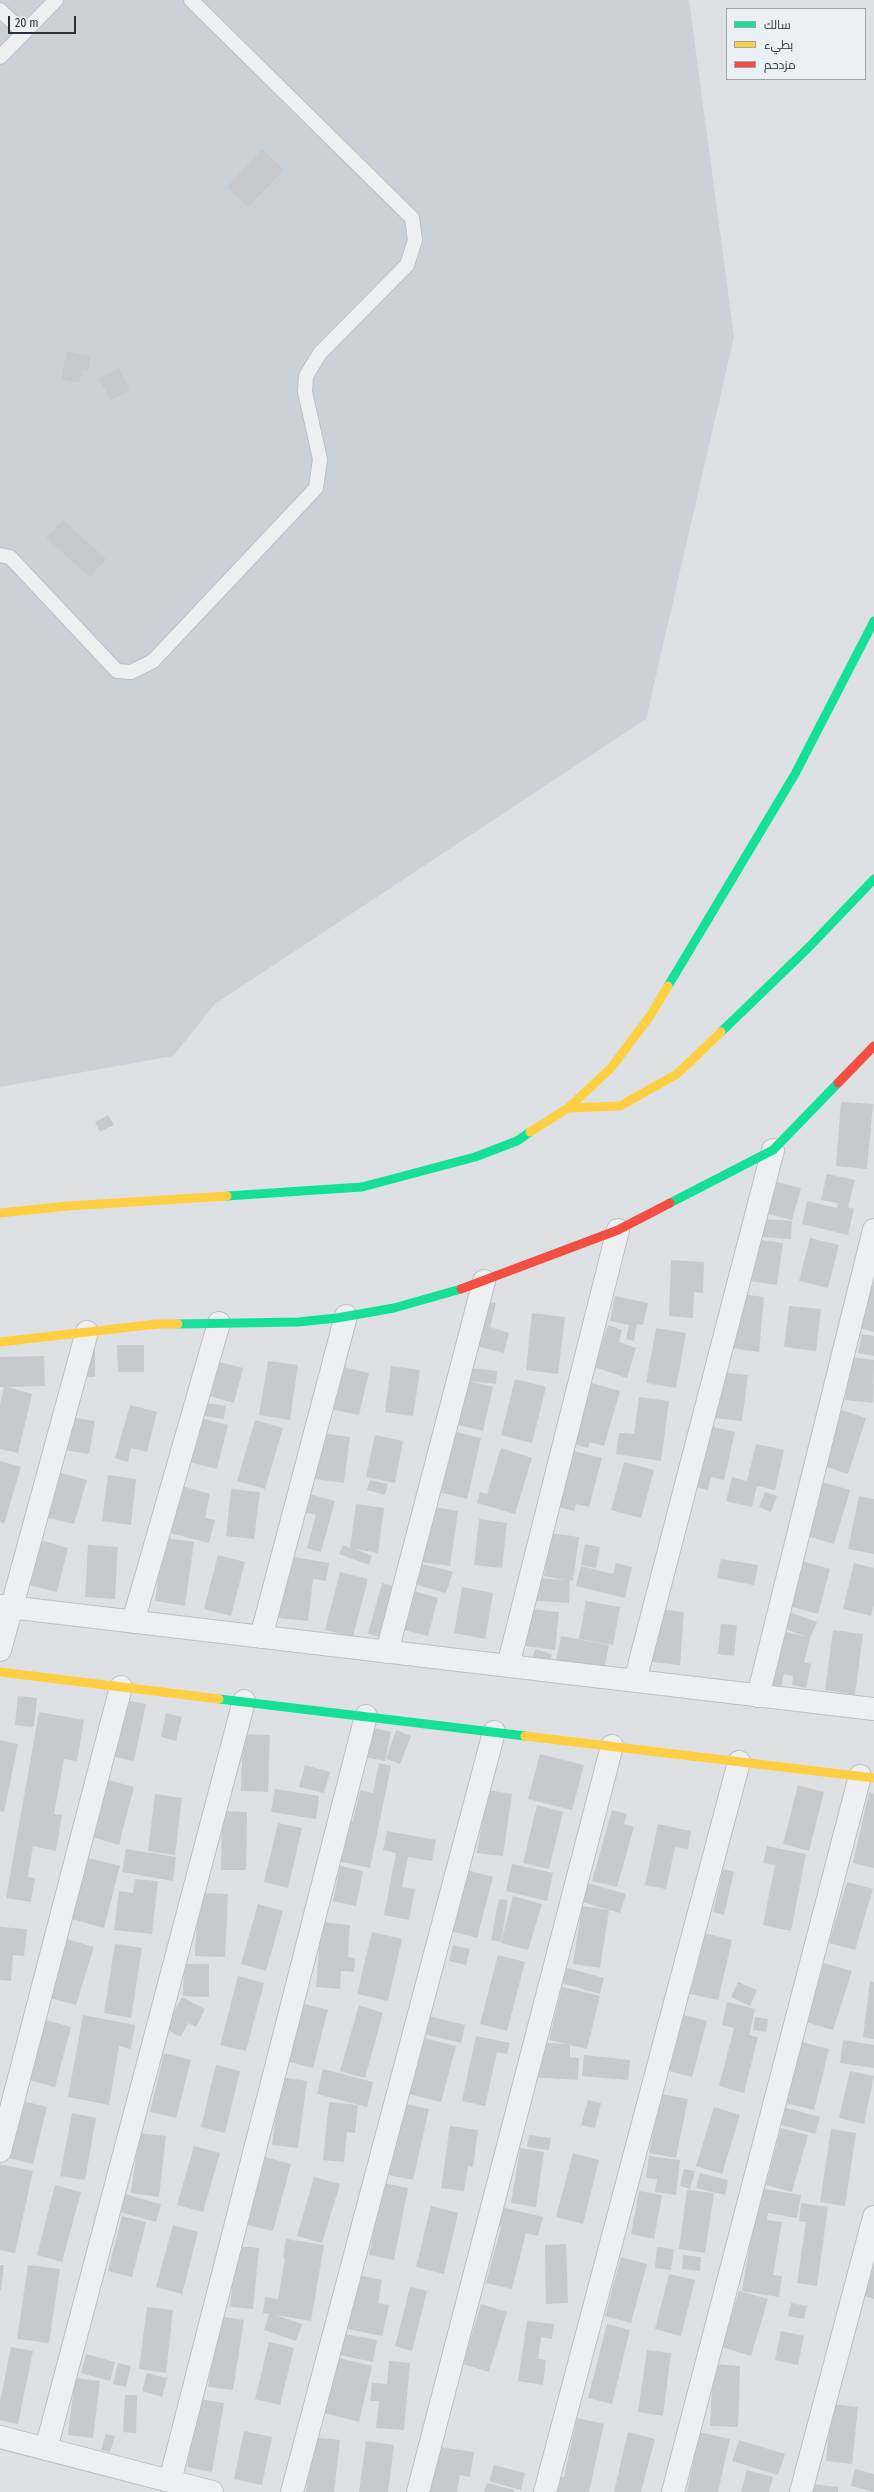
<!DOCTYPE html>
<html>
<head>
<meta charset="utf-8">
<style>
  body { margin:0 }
  #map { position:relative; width:874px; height:2492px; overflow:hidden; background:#dee1e4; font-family:"Fira Sans Condensed",Cairo,sans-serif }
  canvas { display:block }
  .legend { position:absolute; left:726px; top:8px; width:140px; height:72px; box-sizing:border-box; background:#ebf0f4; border:1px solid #9da4aa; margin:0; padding:5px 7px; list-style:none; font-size:12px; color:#27313c }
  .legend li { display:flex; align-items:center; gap:8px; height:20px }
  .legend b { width:20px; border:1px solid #9da4aa }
  .scale { position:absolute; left:8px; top:16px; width:68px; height:18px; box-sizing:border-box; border:2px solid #27313c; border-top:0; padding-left:5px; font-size:12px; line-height:14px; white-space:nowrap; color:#27313c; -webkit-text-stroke:3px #ebf0f4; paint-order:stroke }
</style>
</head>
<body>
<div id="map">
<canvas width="874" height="2492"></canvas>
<ul class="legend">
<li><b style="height:5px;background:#16e098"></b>سالك</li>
<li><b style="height:5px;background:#ffcf43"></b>بطيء</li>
<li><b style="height:5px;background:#f24e42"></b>مزدحم</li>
</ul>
<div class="scale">20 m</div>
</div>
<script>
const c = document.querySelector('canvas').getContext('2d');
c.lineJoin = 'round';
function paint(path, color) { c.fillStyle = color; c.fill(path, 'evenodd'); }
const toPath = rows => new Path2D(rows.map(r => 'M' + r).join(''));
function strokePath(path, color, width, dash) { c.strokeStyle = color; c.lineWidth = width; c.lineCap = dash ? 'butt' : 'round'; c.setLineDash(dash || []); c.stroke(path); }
paint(toPath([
  [0,0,689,0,734,337,646,719,215,1004,173,1056,0,1087]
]), '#ccd1d7');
paint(toPath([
  [262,149,284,170,248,207,227,187],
  [67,351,91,356,88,371,82,370,79,383,61,379],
  [119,368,130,390,111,400,99,379],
  [63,520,106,559,90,577,46,538],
  [841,1102,873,1104,867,1169,836,1166],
  [108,1115,114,1125,100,1132,95,1122],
  [827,1174,855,1180,848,1207,854,1209,848,1235,802,1224,807,1201,837,1208,838,1203,821,1200],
  [773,1181,801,1188,792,1220,765,1213],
  [749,1218,792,1221,791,1239,747,1236],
  [810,1238,839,1245,828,1288,799,1281],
  [755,1239,783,1243,777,1285,749,1281],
  [671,1260,704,1262,703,1293,694,1292,693,1318,669,1316],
  [872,1285,874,1286,874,1332,860,1328],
  [740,1294,764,1297,759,1352,732,1348],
  [615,1296,648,1303,643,1325,637,1324,634,1341,626,1339,629,1325,610,1321],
  [472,1297,496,1303,490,1327,509,1333,504,1353,460,1342],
  [789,1306,821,1309,816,1351,784,1347],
  [532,1313,565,1317,558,1374,526,1370],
  [608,1325,622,1330,619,1342,636,1348,627,1378,594,1367],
  [656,1328,686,1333,676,1388,646,1383],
  [862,1334,874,1336,874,1356,858,1353],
  [117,1345,144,1345,144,1372,118,1372],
  [95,1346,95,1377,73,1377,73,1347],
  [44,1356,45,1386,7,1387,32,1394,18,1453,0,1449,0,1405,4,1387,0,1387,0,1357],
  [851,1357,874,1360,873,1403,845,1400],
  [215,1361,243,1368,234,1403,206,1395],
  [268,1361,298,1365,290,1420,259,1415],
  [340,1366,369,1373,359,1415,330,1409],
  [391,1366,420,1370,413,1416,385,1412],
  [471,1368,497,1371,496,1384,469,1381],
  [719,1372,748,1375,742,1421,714,1418],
  [515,1379,546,1387,532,1443,501,1435],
  [465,1380,493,1387,483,1431,454,1424],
  [592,1383,620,1391,604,1446,590,1442,588,1448,574,1444],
  [639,1397,669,1401,661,1461,616,1454,619,1433,634,1434],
  [200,1402,226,1406,224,1419,198,1415],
  [130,1405,157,1412,147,1452,131,1448,128,1462,115,1458],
  [842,1410,866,1418,848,1474,824,1466],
  [56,1415,95,1421,89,1454,51,1448],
  [201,1418,228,1425,217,1469,189,1462],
  [255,1420,283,1428,265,1489,237,1481],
  [709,1426,735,1432,724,1480,711,1477,708,1490,694,1487],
  [452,1431,481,1438,467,1499,438,1492],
  [321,1433,350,1437,344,1483,315,1479],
  [375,1435,403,1441,395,1483,366,1477],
  [756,1444,784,1450,775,1490,757,1486,752,1507,726,1501,732,1477,747,1481],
  [501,1448,532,1458,515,1514,477,1503,480,1492,487,1494],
  [574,1451,602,1458,589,1507,576,1504,574,1511,559,1507],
  [0,1461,21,1467,4,1524,0,1522],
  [624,1462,654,1470,641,1518,611,1510],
  [58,1472,87,1480,74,1524,46,1517],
  [108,1475,136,1479,131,1525,102,1521],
  [370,1480,388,1484,385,1495,367,1490],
  [822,1482,850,1490,834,1544,807,1536],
  [182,1486,210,1494,205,1518,215,1520,209,1543,170,1533],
  [231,1489,260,1492,254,1539,226,1536],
  [765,1492,777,1496,771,1512,759,1507],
  [309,1494,335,1501,321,1552,307,1548,316,1515,305,1512],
  [859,1496,874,1499,874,1554,848,1549],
  [356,1504,384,1508,378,1553,355,1549,372,1556,369,1565,339,1554,343,1545,350,1548],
  [429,1506,458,1511,450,1566,421,1562],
  [479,1519,507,1523,502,1568,474,1565],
  [551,1533,579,1537,573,1581,570,1580,569,1603,536,1601,537,1578,566,1580,544,1576],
  [160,1537,194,1542,185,1606,155,1601,161,1557],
  [40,1540,68,1548,57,1592,29,1585],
  [585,1544,600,1547,596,1568,581,1565],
  [88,1545,118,1547,115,1599,85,1597],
  [218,1555,245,1562,231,1616,204,1609],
  [282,1555,329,1563,326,1581,313,1579,308,1621,278,1618,284,1573],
  [721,1559,758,1565,754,1585,717,1578],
  [802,1561,830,1569,818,1614,789,1606],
  [415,1562,453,1572,446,1593,409,1583],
  [616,1563,632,1567,625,1598,576,1586,581,1566,613,1574],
  [854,1563,874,1568,874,1604,871,1616,843,1609],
  [340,1572,368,1579,353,1637,325,1630],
  [382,1583,400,1588,387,1639,368,1634],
  [462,1587,493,1593,485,1639,454,1633],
  [411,1590,438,1598,428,1636,400,1629],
  [586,1601,620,1607,613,1645,579,1639],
  [775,1607,817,1622,810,1638,804,1662,811,1664,806,1688,792,1685,793,1676,784,1674,779,1695,764,1692,782,1631,807,1637,769,1623],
  [530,1609,559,1612,555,1650,526,1646],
  [657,1609,684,1612,680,1665,652,1662],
  [721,1624,737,1625,734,1656,718,1654],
  [833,1630,863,1634,855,1695,825,1690],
  [561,1636,609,1645,604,1670,556,1661],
  [535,1649,552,1654,548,1668,531,1663],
  [18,1696,37,1698,34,1727,15,1725],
  [109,1697,146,1704,134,1761,97,1753],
  [39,1712,84,1720,77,1761,64,1759,54,1814,62,1815,56,1851,33,1846,28,1877,35,1878,31,1902,6,1898],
  [166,1713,182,1717,176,1741,161,1737],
  [360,1725,391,1732,385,1761,354,1755],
  [396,1730,411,1736,400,1764,386,1759],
  [243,1734,270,1735,268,1792,241,1791],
  [0,1740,18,1744,4,1812,0,1811],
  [540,1754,584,1765,572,1810,528,1799],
  [379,1763,391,1766,370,1868,328,1859,337,1818,353,1821,360,1790,373,1793],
  [305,1765,330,1772,324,1793,299,1787],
  [108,1780,134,1787,119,1845,93,1837],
  [798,1785,824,1792,809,1851,783,1844],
  [275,1789,319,1796,316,1819,271,1812],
  [487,1790,512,1794,503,1856,477,1853],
  [869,1792,874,1794,874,1868,853,1863],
  [155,1794,182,1798,175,1855,148,1851],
  [537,1805,563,1812,549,1869,523,1863],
  [612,1810,627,1814,624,1824,634,1827,617,1887,592,1881],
  [222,1811,247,1812,246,1870,221,1870],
  [278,1823,302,1828,288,1888,264,1882],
  [658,1824,691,1831,688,1849,675,1847,666,1889,645,1885],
  [387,1831,436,1840,432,1861,408,1857,402,1887,415,1889,409,1920,384,1915,396,1853,383,1850],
  [767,1846,806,1854,791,1931,763,1925,775,1865,763,1863],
  [126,1849,176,1857,173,1881,122,1872],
  [88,1858,120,1866,104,1928,72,1919],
  [512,1864,553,1873,547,1901,506,1891],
  [340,1866,363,1871,356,1906,333,1901],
  [723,1869,734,1872,724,1915,713,1912],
  [467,1870,493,1877,477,1938,451,1931],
  [135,1879,158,1881,152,1934,114,1930,119,1891,133,1893],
  [577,1880,626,1894,620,1913,572,1899],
  [847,1882,873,1889,855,1950,829,1943],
  [198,1893,228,1894,225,1957,195,1956],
  [513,1896,542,1904,528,1950,501,1943],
  [499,1899,508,1900,501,1942,491,1940],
  [258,1904,283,1911,266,1971,241,1964],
  [582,1906,609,1910,600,1968,573,1964],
  [321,1922,350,1925,348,1957,355,1958,354,1972,341,1971,340,1989,316,1987],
  [0,1927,27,1929,24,1956,13,1955,11,1981,0,1980],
  [372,1932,402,1939,388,2001,357,1994],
  [705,1933,732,1940,718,2000,690,1994],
  [67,1939,94,1947,76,2005,50,1998],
  [115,1944,142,1948,131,2018,104,2013],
  [453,1945,470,1949,466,1965,449,1961],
  [498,1955,525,1962,507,2031,480,2024],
  [824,1963,852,1971,833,2030,806,2022],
  [184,1964,209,1964,209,1997,183,1996],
  [560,1966,604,1978,600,1994,555,1981],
  [238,1976,264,1983,246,2051,220,2045],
  [870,1981,874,1982,874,2039,863,2037],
  [738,1982,757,1990,750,2006,731,1997],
  [562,1987,600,1996,587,2049,570,2045,570,2057,579,2058,578,2080,531,2077,532,2042,566,2044,549,2040],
  [182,1997,205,2009,196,2027,188,2023,181,2037,165,2029],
  [727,2002,755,2009,749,2035,758,2037,744,2093,719,2086,734,2028,722,2025],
  [301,2003,328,2010,313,2068,286,2061],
  [359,2005,383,2013,365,2078,340,2071],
  [421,2014,465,2025,461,2043,416,2032],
  [83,2015,135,2025,131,2049,119,2046,109,2105,68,2097],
  [684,2015,707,2021,692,2077,669,2071],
  [755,2017,768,2019,766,2032,753,2030],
  [46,2020,71,2027,55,2087,29,2080],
  [476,2036,510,2043,507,2054,497,2052,485,2106,462,2101],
  [424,2038,456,2046,441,2102,409,2094],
  [843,2040,874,2045,874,2068,840,2063],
  [798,2041,829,2049,814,2110,782,2102],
  [164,2053,191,2060,176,2118,150,2112],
  [584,2055,630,2060,628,2080,582,2076],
  [216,2065,240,2071,225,2133,201,2127],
  [323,2069,373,2082,367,2107,317,2094],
  [850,2071,874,2076,864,2124,839,2118],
  [281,2077,307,2081,298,2148,272,2145],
  [661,2094,688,2099,676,2158,649,2153],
  [588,2100,601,2103,595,2128,581,2125],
  [23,2101,47,2107,33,2164,9,2158],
  [329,2102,358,2105,355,2133,347,2132,344,2162,323,2160],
  [405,2104,429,2109,413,2180,389,2175],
  [772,2104,820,2117,815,2134,768,2121],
  [714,2107,740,2115,722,2174,696,2166],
  [72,2113,96,2118,85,2180,60,2176],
  [450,2126,478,2130,473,2167,468,2166,464,2191,441,2188],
  [781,2128,808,2135,792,2192,766,2185],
  [831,2129,856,2133,845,2206,820,2202],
  [139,2133,166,2136,159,2197,131,2193],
  [529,2135,551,2138,549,2150,527,2147],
  [194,2146,220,2153,203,2212,177,2205],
  [520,2148,544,2152,536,2207,511,2203],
  [573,2153,599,2160,583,2224,556,2217],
  [649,2156,680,2160,676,2195,655,2192,657,2179,646,2178],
  [265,2157,291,2164,273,2231,247,2225],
  [0,2164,33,2171,15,2253,0,2250],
  [684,2169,695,2171,690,2189,680,2186],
  [700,2173,728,2180,725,2195,696,2188],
  [314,2177,340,2184,322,2243,297,2236],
  [383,2183,408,2188,394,2260,369,2255],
  [55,2185,81,2192,62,2262,37,2255],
  [752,2187,801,2195,797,2218,768,2213,767,2220,782,2222,773,2275,782,2276,779,2297,742,2291,756,2208],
  [687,2190,714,2193,705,2253,679,2249],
  [113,2191,161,2204,156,2222,108,2209],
  [639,2191,662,2195,654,2239,631,2234],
  [801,2203,828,2207,817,2286,797,2283,806,2222,799,2221],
  [493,2205,543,2217,538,2236,526,2233,512,2289,486,2283,501,2227,488,2224],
  [431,2206,458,2213,444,2274,416,2267],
  [122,2216,146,2222,132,2277,108,2271],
  [173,2225,198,2232,182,2294,156,2287],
  [286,2239,324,2245,311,2321,276,2315,302,2324,296,2341,264,2330,269,2314,263,2313,265,2297,278,2299,285,2258,283,2258],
  [566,2244,568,2303,546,2304,545,2245],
  [236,2246,259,2248,253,2309,230,2307],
  [657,2247,674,2249,671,2270,655,2268],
  [683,2255,701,2257,700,2271,682,2269],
  [621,2257,647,2264,631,2323,605,2316],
  [0,2265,4,2265,1,2290,0,2290],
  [28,2265,60,2269,49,2343,17,2339],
  [874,2266,874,2299,864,2296],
  [669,2274,695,2280,681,2336,655,2329],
  [359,2275,382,2280,378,2303,389,2305,382,2336,348,2329],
  [410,2287,427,2291,412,2351,395,2346],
  [739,2291,768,2299,751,2356,722,2347],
  [791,2303,807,2306,804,2319,788,2316],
  [481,2304,507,2312,489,2372,463,2364],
  [147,2307,173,2310,166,2373,139,2369],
  [219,2316,244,2320,233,2390,208,2387],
  [527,2321,554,2324,552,2339,541,2337,538,2359,546,2360,543,2385,518,2381],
  [607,2324,630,2330,612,2404,588,2398],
  [330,2331,377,2340,373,2362,325,2352],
  [781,2331,804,2336,798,2365,775,2360],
  [269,2342,294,2348,280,2405,255,2399],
  [11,2347,33,2351,18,2424,0,2420,0,2402],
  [647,2350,671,2353,663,2416,638,2412],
  [86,2354,115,2362,110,2381,81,2373],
  [339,2358,372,2366,359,2422,317,2411,319,2400,328,2402],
  [389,2361,410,2363,404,2430,376,2428,379,2401,370,2401,372,2383,387,2384],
  [118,2363,131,2366,126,2387,113,2384],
  [713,2364,740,2366,738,2427,710,2426],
  [147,2373,167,2378,162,2397,142,2391],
  [75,2378,100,2381,93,2438,68,2435],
  [125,2395,137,2395,136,2433,123,2432],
  [199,2399,224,2403,212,2472,187,2467],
  [832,2404,858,2407,852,2464,826,2461],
  [577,2418,604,2424,589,2492,541,2492,545,2473,564,2477],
  [690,2430,730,2439,718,2492,687,2492,696,2450,686,2448],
  [244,2431,272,2437,262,2485,234,2479],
  [628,2432,655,2439,641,2492,614,2492],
  [106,2434,115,2436,110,2452,101,2450],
  [313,2437,340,2440,334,2492,306,2492],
  [739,2440,785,2454,778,2475,732,2461],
  [366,2441,394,2445,388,2492,359,2492],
  [432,2446,474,2452,470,2477,460,2475,457,2492,425,2492],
  [494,2465,525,2473,521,2490,489,2481],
  [855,2469,874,2474,874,2492,851,2486],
  [747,2470,773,2477,769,2492,741,2492],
  [487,2483,514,2490,514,2492,484,2492],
  [812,2484,838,2487,838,2492,811,2492]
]), '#c7c9cc');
const lane = toPath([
  [0,10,24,33],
  [0,57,56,0],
  [0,555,10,557,117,671,131,672,153,661,316,488,320,459,305,392,306,376,320,353,407,265,415,240,412,218,191,0]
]);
const street = toPath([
  [0,1606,874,1709],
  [133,1622,219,1323],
  [261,1637,346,1316],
  [0,1650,87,1332],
  [387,1652,484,1281],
  [508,1666,618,1230],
  [635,1681,773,1150],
  [758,1696,874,1230],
  [0,2151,121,1687],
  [0,2437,212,2492],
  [46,2449,244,1701],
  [170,2481,366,1716],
  [292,2492,494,1732],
  [418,2492,612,1746],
  [545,2492,739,1762],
  [673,2492,860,1776],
  [801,2492,874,2217]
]);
strokePath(lane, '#bdbfc2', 16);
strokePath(street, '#bdbfc2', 24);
strokePath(lane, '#eeeff0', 14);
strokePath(street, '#eeeff0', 22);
strokePath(toPath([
  [668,986,795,774,874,621],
  [721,1032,809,947,874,879],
  [227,1196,362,1187,475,1157,517,1141,530,1132],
  [670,1203,773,1150,838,1083],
  [178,1324,298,1322,337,1318,394,1308,461,1289],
  [219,1699,525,1736]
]), '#16e098', 9);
strokePath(toPath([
  [568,1108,620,1106,677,1074,721,1032],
  [530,1132,568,1108,611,1068,650,1016,668,986],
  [0,1213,68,1206,227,1196],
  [0,1342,157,1324,178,1324],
  [0,1672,219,1699],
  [525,1736,874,1778]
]), '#ffcf43', 9);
strokePath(toPath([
  [838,1083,874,1046],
  [461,1289,618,1230,670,1203]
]), '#f24e42', 9);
</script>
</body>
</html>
